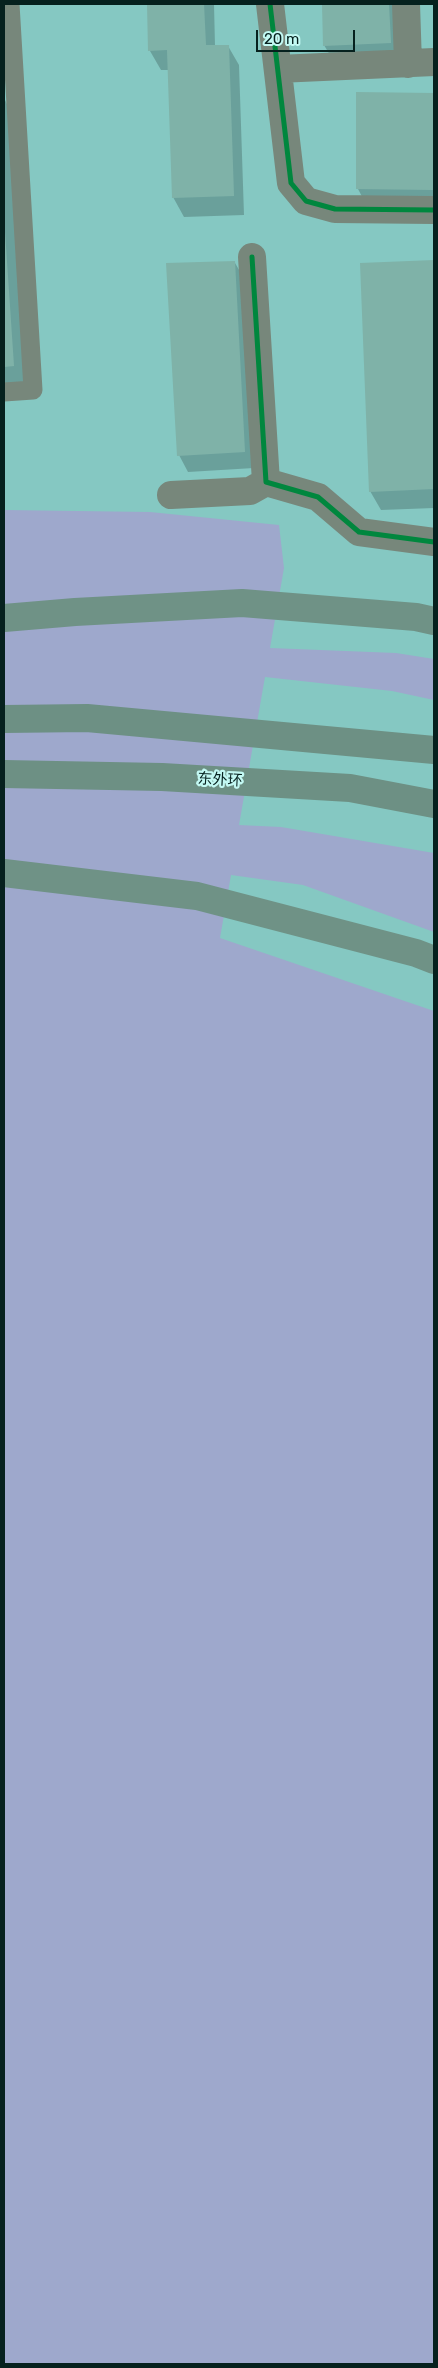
<!DOCTYPE html>
<html>
<head>
<meta charset="utf-8">
<style>
  body { margin:0 }
  #map { position:relative; width:438px; height:2368px; overflow:hidden; background:#85c8c2; font-family:Rubik,sans-serif }
  canvas { display:block }
  .frame { position:absolute; inset:0; border:5px solid #06211e; pointer-events:none }
  .scale { position:absolute; left:256px; top:30px; width:99px; height:22px; box-sizing:border-box; border:2px solid #06211e; border-top:0; padding-left:6px; font-size:15px; line-height:18px; white-space:nowrap; color:#06211e; -webkit-text-stroke:4px #c3f9f3; paint-order:stroke }
</style>
</head>
<body>
<div id="map">
<canvas width="438" height="2368"></canvas>
<div class="frame"></div>
<div class="scale">20 m</div>
</div>
<script>
const c = document.querySelector('canvas').getContext('2d');
c.lineJoin = 'round';
function paint(path, color) { c.fillStyle = color; c.fill(path, 'evenodd'); }
const toPath = rows => new Path2D(rows.map(r => 'M' + r).join(''));
function strokePath(path, color, width, dash) { c.strokeStyle = color; c.lineWidth = width; c.lineCap = dash ? 'butt' : 'round'; c.setLineDash(dash || []); c.stroke(path); }
function drawText(font, color, halo, rows, align = 'center') {
  c.font = font + ' Rubik,"Noto Sans SC",sans-serif'; c.lineWidth = 4.5; c.setLineDash([]); c.textBaseline = 'middle'; c.strokeStyle = halo; c.fillStyle = color; for (const [text, x, y, turn = 0] of rows) {
    c.save(); c.translate(x, y); c.rotate((+turn || 0) * Math.PI / 180); c.textAlign = isNaN(turn) ? turn : align; if (halo) c.strokeText(text, 0, 0); c.fillText(text, 0, 0); c.restore();
  }
}
paint(toPath([
  [4,510,150,512,279,525,284,568,270,648,396,653,434,659,434,700,392,691,265,677,239,825,281,827,434,853,434,932,303,885,231,875,220,938,434,1011,434,2364,4,2364]
]), '#9ea8cc');
paint(toPath([
  [148,4,214,4,215,46,228,46,239,65,244,215,184,217,173,197,169,70,161,70,150,51],
  [323,4,398,4,400,60,334,62,324,45],
  [358,94,434,94,434,206,367,206,358,189],
  [4,98,8,106,24,385,4,386],
  [434,261,434,508,381,510,370,491,362,264],
  [235,263,245,280,254,468,188,472,179,455]
]), '#0003');
paint(toPath([
  [147,4,204,4,206,45,229,45,234,196,172,198,167,50,148,51],
  [322,4,389,4,391,43,323,46],
  [356,92,434,93,434,190,356,189],
  [4,217,14,366,4,367],
  [434,260,434,489,369,492,360,263],
  [235,261,245,452,177,456,166,263]
]), '#7fb2a8');
strokePath(toPath([
  [4,392,33,390,10,4]
]), '#77877b', 19);
strokePath(toPath([
  [270,4,291,183,306,201,335,209,434,210],
  [406,4,408,64],
  [278,69,434,62],
  [252,257,266,482,318,497,359,532,434,542],
  [171,495,250,491,266,482]
]), '#77877b', 28);
strokePath(toPath([
  [4,618,75,612,242,603,416,617,434,621],
  [4,873,197,896,416,953,434,960]
]), '#6f9286', 28);
strokePath(toPath([
  [4,719,87,718,434,750],
  [4,774,162,777,350,788,434,804]
]), '#6d9084', 28);
strokePath(toPath([
  [270,4,291,183,306,201,335,209,434,210],
  [252,257,266,482,318,497,359,532,434,542]
]), '#00873e', 5);
drawText('15px', '#06211e', '#c3f9f3', [
  ["东外环",220,780,3]
]);
</script>
</body>
</html>
